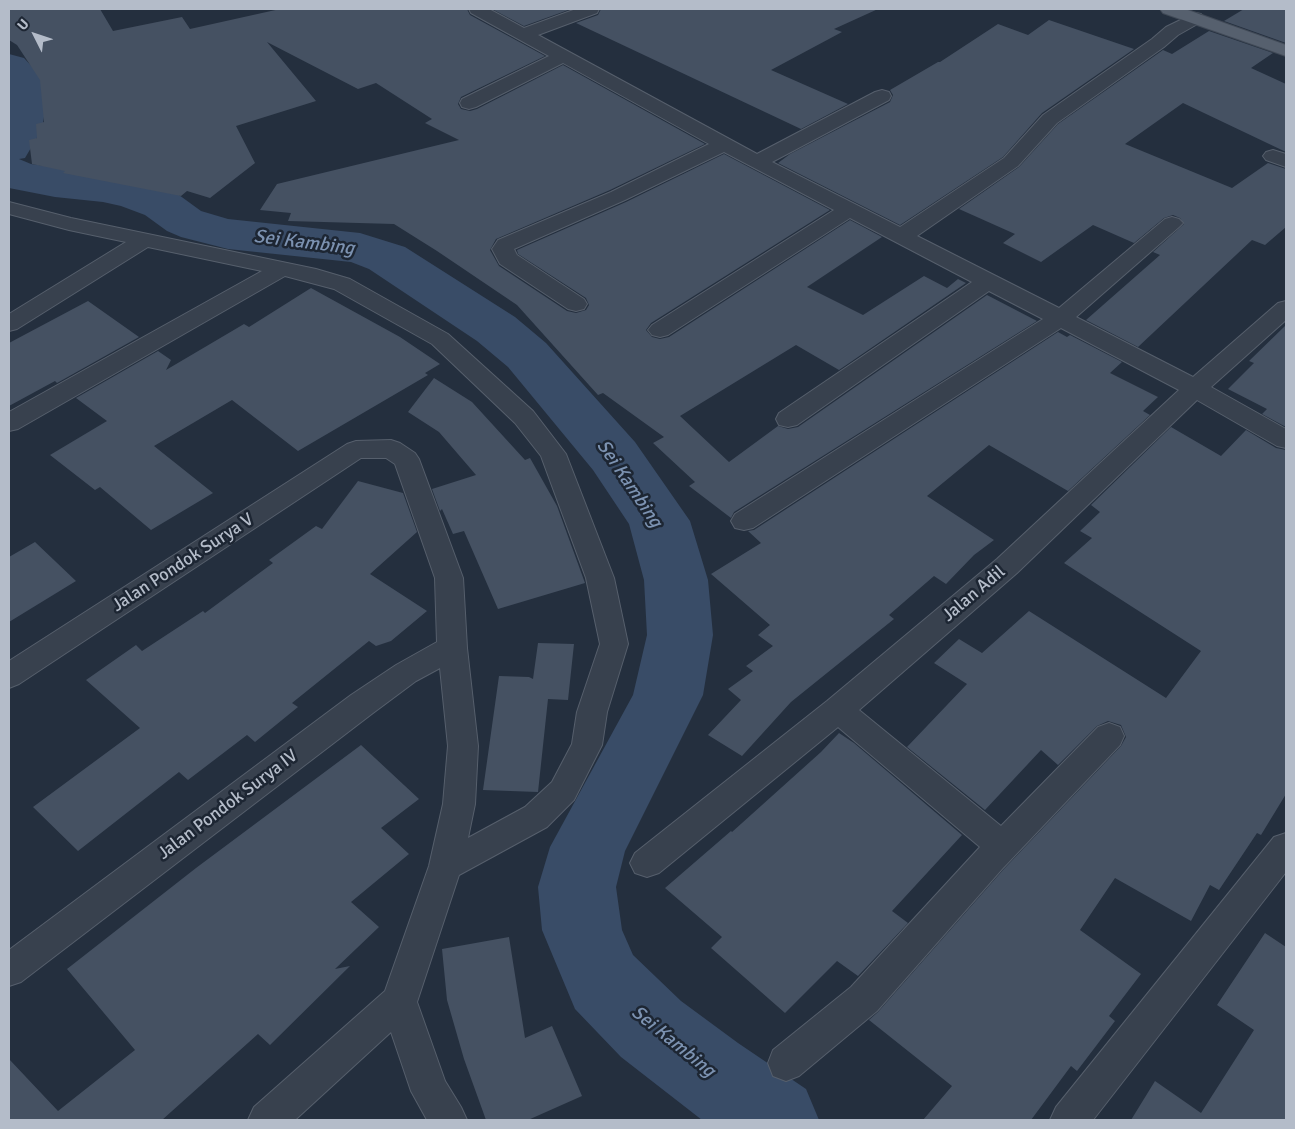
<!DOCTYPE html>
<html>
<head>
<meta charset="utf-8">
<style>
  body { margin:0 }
  #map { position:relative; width:1295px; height:1129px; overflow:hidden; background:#242f3e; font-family:Signika,sans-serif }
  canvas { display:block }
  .frame { position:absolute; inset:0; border:10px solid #b4bcc9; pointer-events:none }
  .north { position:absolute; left:10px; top:10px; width:50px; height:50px; -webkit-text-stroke:4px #1d2633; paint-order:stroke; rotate:311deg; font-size:14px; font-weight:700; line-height:20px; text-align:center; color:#b4bcc9 }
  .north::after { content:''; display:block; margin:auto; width:18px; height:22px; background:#b4bcc9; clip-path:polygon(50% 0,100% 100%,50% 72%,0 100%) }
</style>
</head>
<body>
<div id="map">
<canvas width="1295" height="1129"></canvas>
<div class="frame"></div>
<div class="north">U</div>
</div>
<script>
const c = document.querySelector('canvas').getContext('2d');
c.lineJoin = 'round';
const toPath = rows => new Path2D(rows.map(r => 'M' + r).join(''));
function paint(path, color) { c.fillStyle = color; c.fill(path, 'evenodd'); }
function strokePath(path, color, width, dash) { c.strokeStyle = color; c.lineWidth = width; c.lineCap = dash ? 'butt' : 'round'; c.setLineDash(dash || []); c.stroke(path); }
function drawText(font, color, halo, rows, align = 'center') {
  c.font = font + ' Signika,sans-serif'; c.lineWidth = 5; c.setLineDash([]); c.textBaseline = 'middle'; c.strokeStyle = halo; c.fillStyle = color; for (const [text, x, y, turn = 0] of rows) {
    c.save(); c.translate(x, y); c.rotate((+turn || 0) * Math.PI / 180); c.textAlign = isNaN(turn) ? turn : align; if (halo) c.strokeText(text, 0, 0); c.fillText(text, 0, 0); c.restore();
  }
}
paint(toPath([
  [9,54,24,58,37,72,44,81,47,99,42,129,25,158,19,159,31,164,103,174,152,185,179,195,201,211,228,219,360,233,405,247,515,317,546,343,635,442,690,521,708,580,713,635,703,695,625,851,616,887,622,930,633,955,681,1001,738,1043,806,1089,819,1120,702,1120,621,1057,575,1009,542,930,538,887,550,847,633,695,647,635,644,580,629,524,593,470,508,367,477,341,369,269,351,262,228,249,181,237,167,231,145,215,121,206,103,202,55,197,9,188,9,54]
]), '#394c67');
paint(toPath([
  [9,9,100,9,113,31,182,17,190,29,280,9,467,9,470,15,545,56,461,97,458,104,461,109,470,111,477,109,563,65,705,144,610,190,496,239,490,250,499,266,567,311,576,313,586,310,589,305,586,298,518,254,517,250,626,202,724,154,830,210,651,323,646,330,652,337,660,339,669,337,850,220,882,237,807,287,863,315,924,276,947,288,958,279,966,283,839,370,796,345,680,416,729,462,778,426,788,429,798,427,987,295,1037,321,734,512,731,518,689,486,695,482,653,443,664,437,603,393,598,395,517,305,437,251,394,224,288,221,291,213,260,210,277,184,459,140,425,123,432,119,376,83,358,89,267,42,316,101,236,126,255,163,210,198,187,191,181,196,63,173,65,171,32,164,29,140,37,138,36,124,44,122,40,80,17,45,9,40],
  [492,9,571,9,524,26],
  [601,9,878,9,834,29,842,32,771,70,848,104,801,129,576,23,598,15],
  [1244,9,1286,9,1286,43,1224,21],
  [1049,20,1134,49,1042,113,1003,157,900,225,778,163,790,154,890,102,893,95,890,90,938,62,940,62,998,24,1028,35],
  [1209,31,1273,53,1251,68,1286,84,1286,152,1183,103,1125,144,1232,188,1268,163,1286,169,1286,227,1265,245,1252,240,1138,347,1086,320,1160,255,1153,252,1184,224,1180,218,1173,215,1164,218,1134,243,1093,225,1041,262,1003,243,1015,234,959,209,1019,167,1058,124,1163,50,1172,54],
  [311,288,400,337,440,364,425,373,428,375,298,451,232,400,154,446,213,493,151,530,100,487,95,490,50,455,107,421,76,398,158,351,171,360,166,370,244,324,249,327],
  [88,301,139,337,57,383,55,381,9,406,9,343],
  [1286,325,1286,427,1262,414,1267,409,1228,389,1254,363,1249,361],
  [1058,332,1067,337,1070,335,1122,362,1110,373,1158,397,1143,411,1150,415,1068,491,989,445,927,496,994,540,974,555,946,584,934,576,889,615,894,619,791,702,742,756,708,735,741,700,728,689,753,671,746,666,773,646,758,635,770,625,711,574,761,543,748,531,754,530],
  [434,378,472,402,525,460,530,458,557,506,585,583,498,609,464,531,453,534,442,509,440,511,432,489,476,475,439,432,408,412],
  [1171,427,1221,456,1246,430,1276,448,1286,450,1286,794,1261,835,1257,833,1219,890,1210,885,1191,921,1115,878,1080,930,1141,974,1109,1016,1115,1021,1077,1071,1071,1066,1031,1120,923,1120,952,1086,869,1020,878,1012,1003,870,1121,746,1126,737,1121,725,1108,721,1097,726,1058,765,1041,750,985,810,907,747,967,684,934,663,959,639,982,653,1029,611,1166,698,1201,651,1064,563,1092,538,1080,531,1100,512,1091,505],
  [358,481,403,493,417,532,370,574,427,611,391,641,376,646,369,641,292,703,298,707,255,742,247,735,188,780,179,772,78,851,33,807,140,728,86,680,136,645,142,651,203,611,205,613,273,563,269,560,316,526,322,529],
  [35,542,76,581,9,622,9,557],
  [538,643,574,644,568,700,548,699,538,792,483,790,499,676,529,677,533,679],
  [839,733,854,743,962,835,892,911,908,923,858,976,837,961,785,1013,711,948,722,937,665,888,731,831,732,832,821,752],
  [361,745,419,799,381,828,409,854,351,902,379,927,335,969,350,966,270,1045,258,1034,162,1120,9,1120,9,1059,58,1111,135,1050,67,969,196,868],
  [1265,933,1286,947,1286,1120,1131,1120,1155,1081,1201,1113,1254,1030,1217,1005],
  [509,937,525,1038,552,1026,582,1096,528,1120,486,1120,464,1059,447,1000,442,949]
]), '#455162');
const minor = toPath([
  [469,9,489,9,524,28,576,9,599,9,597,13,538,35,757,154,875,92,882,90,889,92,891,96,889,100,772,162,900,227,1004,158,1043,115,1152,39,1166,27,1195,13,1201,14,1204,18,1201,22,1178,35,1164,47,1057,123,1018,166,917,236,1059,308,1165,219,1172,217,1179,219,1183,223,1179,227,1076,317,1193,377,1278,303,1286,301,1286,320,1211,387,1286,429,1286,448,1277,446,1197,400,1017,573,859,710,1001,826,1098,727,1109,723,1120,727,1124,736,1120,745,1002,869,877,1011,799,1076,786,1081,773,1076,768,1063,773,1050,851,987,980,847,838,727,659,873,647,877,635,873,630,863,635,853,827,701,997,559,1179,390,1061,328,753,528,744,530,735,528,731,521,735,514,1043,319,989,291,797,425,788,427,779,425,776,419,779,413,972,282,850,218,668,335,660,337,652,335,648,330,652,325,834,210,724,152,625,200,514,249,517,255,584,299,587,304,584,309,576,311,568,309,500,264,492,249,498,240,611,192,709,144,563,63,476,107,469,109,462,107,460,103,462,99,549,56,471,13,469,9],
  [1273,150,1286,154,1286,167,1266,160,1263,156,1266,152,1273,150],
  [9,202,71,218,316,269,350,279,448,334,533,411,566,454,614,578,628,644,607,712,602,745,574,800,547,827,459,875,417,1002,445,1081,461,1107,467,1120,427,1120,411,1091,391,1032,295,1120,248,1120,254,1107,385,991,429,866,443,804,448,746,440,668,416,681,373,713,21,982,9,986,9,950,351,695,396,665,437,642,435,578,395,464,386,458,361,458,19,684,9,688,9,661,347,444,356,441,391,440,400,443,415,453,419,459,463,578,467,648,478,746,475,804,468,838,525,807,552,782,572,744,577,712,600,644,586,578,541,456,515,423,432,344,334,289,285,276,18,429,9,431,9,412,262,271,148,247,17,329,9,331,9,314,126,242,69,230,9,214,9,202],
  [1286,833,1286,872,1093,1120,1050,1120,1056,1107,1274,837,1286,833]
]);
const major = toPath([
  [1160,9,1185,9,1286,45,1286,56,1163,13,1160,9]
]);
strokePath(minor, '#565f6c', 2);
strokePath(major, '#414a57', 2);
paint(minor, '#38414e');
paint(major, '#56606e');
drawText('18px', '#b4bcc9', '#1d2633', [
  ["Jalan Pondok Surya V",183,563,-33],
  ["Jalan Adil",974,594,-40],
  ["Jalan Pondok Surya IV",228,805,-37]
]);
drawText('italic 19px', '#7c92b1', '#1d2633', [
  ["Sei Kambing",304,243,7],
  ["Sei Kambing",629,484,56],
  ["Sei Kambing",673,1042,39]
]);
</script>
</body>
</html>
